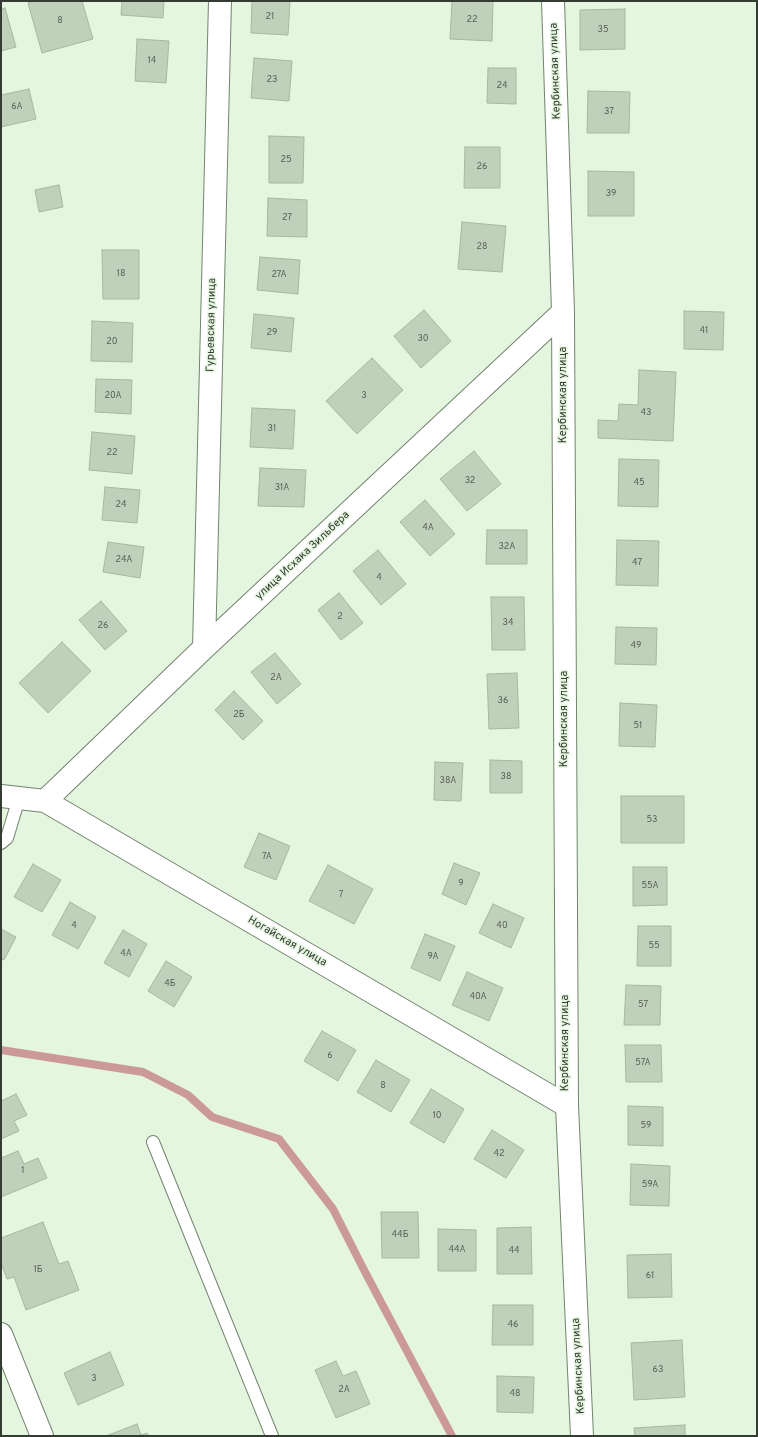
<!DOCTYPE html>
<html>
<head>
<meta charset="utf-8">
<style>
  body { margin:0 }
  #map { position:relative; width:758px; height:1437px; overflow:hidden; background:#e4f6df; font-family:Overpass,sans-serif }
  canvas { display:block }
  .frame { position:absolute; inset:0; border:2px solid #343b32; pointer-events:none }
</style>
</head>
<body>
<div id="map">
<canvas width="758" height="1437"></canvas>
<div class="frame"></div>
</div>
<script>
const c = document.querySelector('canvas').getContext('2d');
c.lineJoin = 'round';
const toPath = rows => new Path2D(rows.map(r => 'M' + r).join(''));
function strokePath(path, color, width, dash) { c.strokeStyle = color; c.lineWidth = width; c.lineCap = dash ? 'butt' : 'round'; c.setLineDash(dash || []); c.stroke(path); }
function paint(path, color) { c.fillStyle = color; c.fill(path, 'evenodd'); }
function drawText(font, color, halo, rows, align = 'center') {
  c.font = font + ' Overpass,sans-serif'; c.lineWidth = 3; c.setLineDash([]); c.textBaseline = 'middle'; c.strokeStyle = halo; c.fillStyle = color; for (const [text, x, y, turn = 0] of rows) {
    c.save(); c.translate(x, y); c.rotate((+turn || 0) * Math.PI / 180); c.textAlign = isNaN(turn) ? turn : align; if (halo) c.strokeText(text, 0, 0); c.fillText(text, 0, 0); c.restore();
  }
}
strokePath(toPath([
  [1,1050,143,1072,188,1095,212,1117,279,1139,333,1209,364,1270,452,1436]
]), '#cb999a', 8);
const building = toPath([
  [34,1,82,1,93,39,42,53,28,3,34,1],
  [122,1,164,1,163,18,121,15,122,1],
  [252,1,290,1,288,35,251,33,252,1],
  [452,1,493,1,492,41,450,39,452,1],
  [5,8,16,47,1,51,1,9,5,8],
  [625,9,625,49,580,50,580,10,625,9],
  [137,39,169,41,166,83,135,81,137,39],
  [254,58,292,61,289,101,251,98,254,58],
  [488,68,516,68,516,104,487,103,488,68],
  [29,89,36,119,1,127,1,95,29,89],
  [588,91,630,92,629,133,587,133,588,91],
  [269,136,304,137,303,183,269,183,269,136],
  [465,147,500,147,500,188,464,188,465,147],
  [588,171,634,172,634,216,588,216,588,171],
  [59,185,63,207,39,212,35,190,59,185],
  [268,198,307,200,307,237,267,236,268,198],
  [462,222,506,226,502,272,458,269,462,222],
  [102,250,139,250,139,299,103,299,102,250],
  [260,257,300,260,298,294,257,290,260,257],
  [424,310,451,341,421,368,394,336,424,310],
  [684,311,724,312,723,350,684,349,684,311],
  [254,314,294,318,291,352,251,348,254,314],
  [92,321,133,323,132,362,91,361,92,321],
  [372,358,403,390,357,434,326,401,372,358],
  [639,370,676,372,673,441,598,438,598,420,618,421,619,404,638,405,639,370],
  [96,379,132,380,131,414,95,412,96,379],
  [252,408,295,410,293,449,250,447,252,408],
  [92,432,135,436,132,474,89,470,92,432],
  [474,451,501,484,467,511,440,479,474,451],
  [619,459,659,460,658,507,618,506,619,459],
  [260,468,306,470,304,507,258,506,260,468],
  [105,487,140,490,137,523,102,520,105,487],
  [425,500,455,534,430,556,400,522,425,500],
  [487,530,527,530,527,564,486,564,487,530],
  [617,540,659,541,658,586,616,585,617,540],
  [108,542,144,547,140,578,103,572,108,542],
  [378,550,406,584,381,605,353,571,378,550],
  [339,593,363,623,341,640,318,610,339,593],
  [491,597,524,597,525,650,492,650,491,597],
  [101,601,127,631,105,650,79,620,101,601],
  [616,627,657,628,656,665,615,664,616,627],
  [62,642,91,671,48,713,19,683,62,642],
  [275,653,301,684,277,704,251,672,275,653],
  [517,673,519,728,489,729,487,674,517,673],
  [234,691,263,721,243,740,215,710,234,691],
  [620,703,657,705,655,747,619,746,620,703],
  [490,760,522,761,522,793,490,793,490,760],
  [435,762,463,763,461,801,434,800,435,762],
  [621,796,684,796,684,843,621,843,621,796],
  [259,833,290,846,276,880,244,867,259,833],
  [454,863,480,873,466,905,442,894,454,863],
  [33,864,61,880,42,912,14,897,33,864],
  [328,865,373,889,354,924,309,901,328,865],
  [633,867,667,867,667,905,633,906,633,867],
  [70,902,96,917,78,949,52,935,70,902],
  [493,904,524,918,511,948,479,933,493,904],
  [638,926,671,926,671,966,637,966,638,926],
  [1,929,16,937,4,960,1,959,1,929],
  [123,930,147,944,129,977,104,963,123,930],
  [425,934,455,946,440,981,411,968,425,934],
  [166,961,192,977,174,1007,148,991,166,961],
  [467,972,503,988,489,1021,452,1005,467,972],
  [626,985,661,986,660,1025,624,1025,626,985],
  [322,1031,356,1050,338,1081,304,1061,322,1031],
  [625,1045,661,1045,662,1082,626,1082,625,1045],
  [376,1060,410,1080,391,1112,357,1092,376,1060],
  [431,1089,464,1109,444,1143,410,1123,431,1089],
  [16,1094,27,1115,14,1121,19,1131,1,1139,1,1101,16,1094],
  [628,1106,663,1107,663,1146,628,1145,628,1106],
  [492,1130,524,1150,506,1178,474,1159,492,1130],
  [18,1151,24,1164,38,1158,47,1178,1,1197,1,1158,18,1151],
  [631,1164,670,1166,669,1206,630,1205,631,1164],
  [381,1212,418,1212,419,1258,382,1258,381,1212],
  [43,1222,59,1264,68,1261,79,1290,26,1310,14,1277,7,1279,1,1263,1,1238,43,1222],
  [531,1227,532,1274,497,1274,497,1228,531,1227],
  [438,1229,476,1230,476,1271,438,1271,438,1229],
  [671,1254,672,1297,628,1298,627,1255,671,1254],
  [493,1305,533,1305,533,1345,492,1345,493,1305],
  [682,1340,685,1397,634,1400,631,1343,682,1340],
  [110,1352,124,1385,78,1405,64,1373,110,1352],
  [336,1361,343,1376,356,1371,370,1404,336,1418,315,1370,336,1361],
  [497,1376,534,1377,533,1413,497,1412,497,1376],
  [137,1424,141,1435,147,1433,149,1436,106,1436,137,1424],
  [685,1425,685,1436,635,1436,634,1428,685,1425]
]);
paint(building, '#c0d1bb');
strokePath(building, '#a6b7a2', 1);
const lane = toPath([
  [1,843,7,838,19,798],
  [153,1142,272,1436]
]);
const street = toPath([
  [553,1,563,312,567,1106,582,1436],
  [204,648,220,1],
  [1,796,45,801,567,1106],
  [45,801,204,648,563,312],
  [1,1334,42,1436]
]);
strokePath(lane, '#73836e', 14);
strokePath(street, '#73836e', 24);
strokePath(lane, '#fff', 12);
strokePath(street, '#fff', 22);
drawText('9px', '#576054', null, [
  ["21",270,17],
  ["22",472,20],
  ["8",60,21],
  ["35",603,30],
  ["14",152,61],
  ["23",272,80],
  ["24",502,86],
  ["6А",17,107],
  ["37",609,112],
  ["25",286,160],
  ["26",482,167],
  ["39",611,194],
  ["27",287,218],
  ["28",482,247],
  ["18",121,274],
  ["27А",279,275],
  ["41",704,331],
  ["29",272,333],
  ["30",423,339],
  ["20",112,342],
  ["20А",113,396],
  ["3",364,396],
  ["43",646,413],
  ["31",272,429],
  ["22",112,453],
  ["32",470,481],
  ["45",639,483],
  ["31А",282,488],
  ["24",121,505],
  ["4A",428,528],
  ["32А",507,547],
  ["24А",124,560],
  ["47",637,563],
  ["4",379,578],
  ["2",340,617],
  ["34",508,623],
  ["26",103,626],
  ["49",636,646],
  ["2А",276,678],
  ["36",503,701],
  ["2Б",239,715],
  ["51",638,726],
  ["38",506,777],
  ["38А",448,781],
  ["53",652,820],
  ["7А",267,857],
  ["9",461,884],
  ["55А",650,886],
  ["7",341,895],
  ["4",74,926],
  ["40",502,926],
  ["55",654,946],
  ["4А",126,954],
  ["9А",433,957],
  ["4Б",170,984],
  ["40А",478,997],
  ["57",643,1005],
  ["6",330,1056],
  ["57А",643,1063],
  ["8",383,1086],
  ["10",437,1116],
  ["59",646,1126],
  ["42",499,1154],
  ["1",23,1171],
  ["59А",650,1185],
  ["44Б",400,1235],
  ["44А",457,1250],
  ["44",514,1251],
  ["1Б",38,1270],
  ["61",650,1276],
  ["46",513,1325],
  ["63",658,1370],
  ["3",94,1379],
  ["2А",344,1390],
  ["48",515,1394]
]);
drawText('11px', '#343b32', '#e4f6df', [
  ["Кербинская улица",556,71,-92],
  ["Гурьевская улица",212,325,-89],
  ["Кербинская улица",564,395,-90],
  ["улица Исхака Зильбера",303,556,-43],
  ["Кербинская улица",565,719,-90],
  ["Ногайская улица",287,942,30],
  ["Кербинская улица",566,1043,-90],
  ["Кербинская улица",579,1366,-93]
]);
</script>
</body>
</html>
